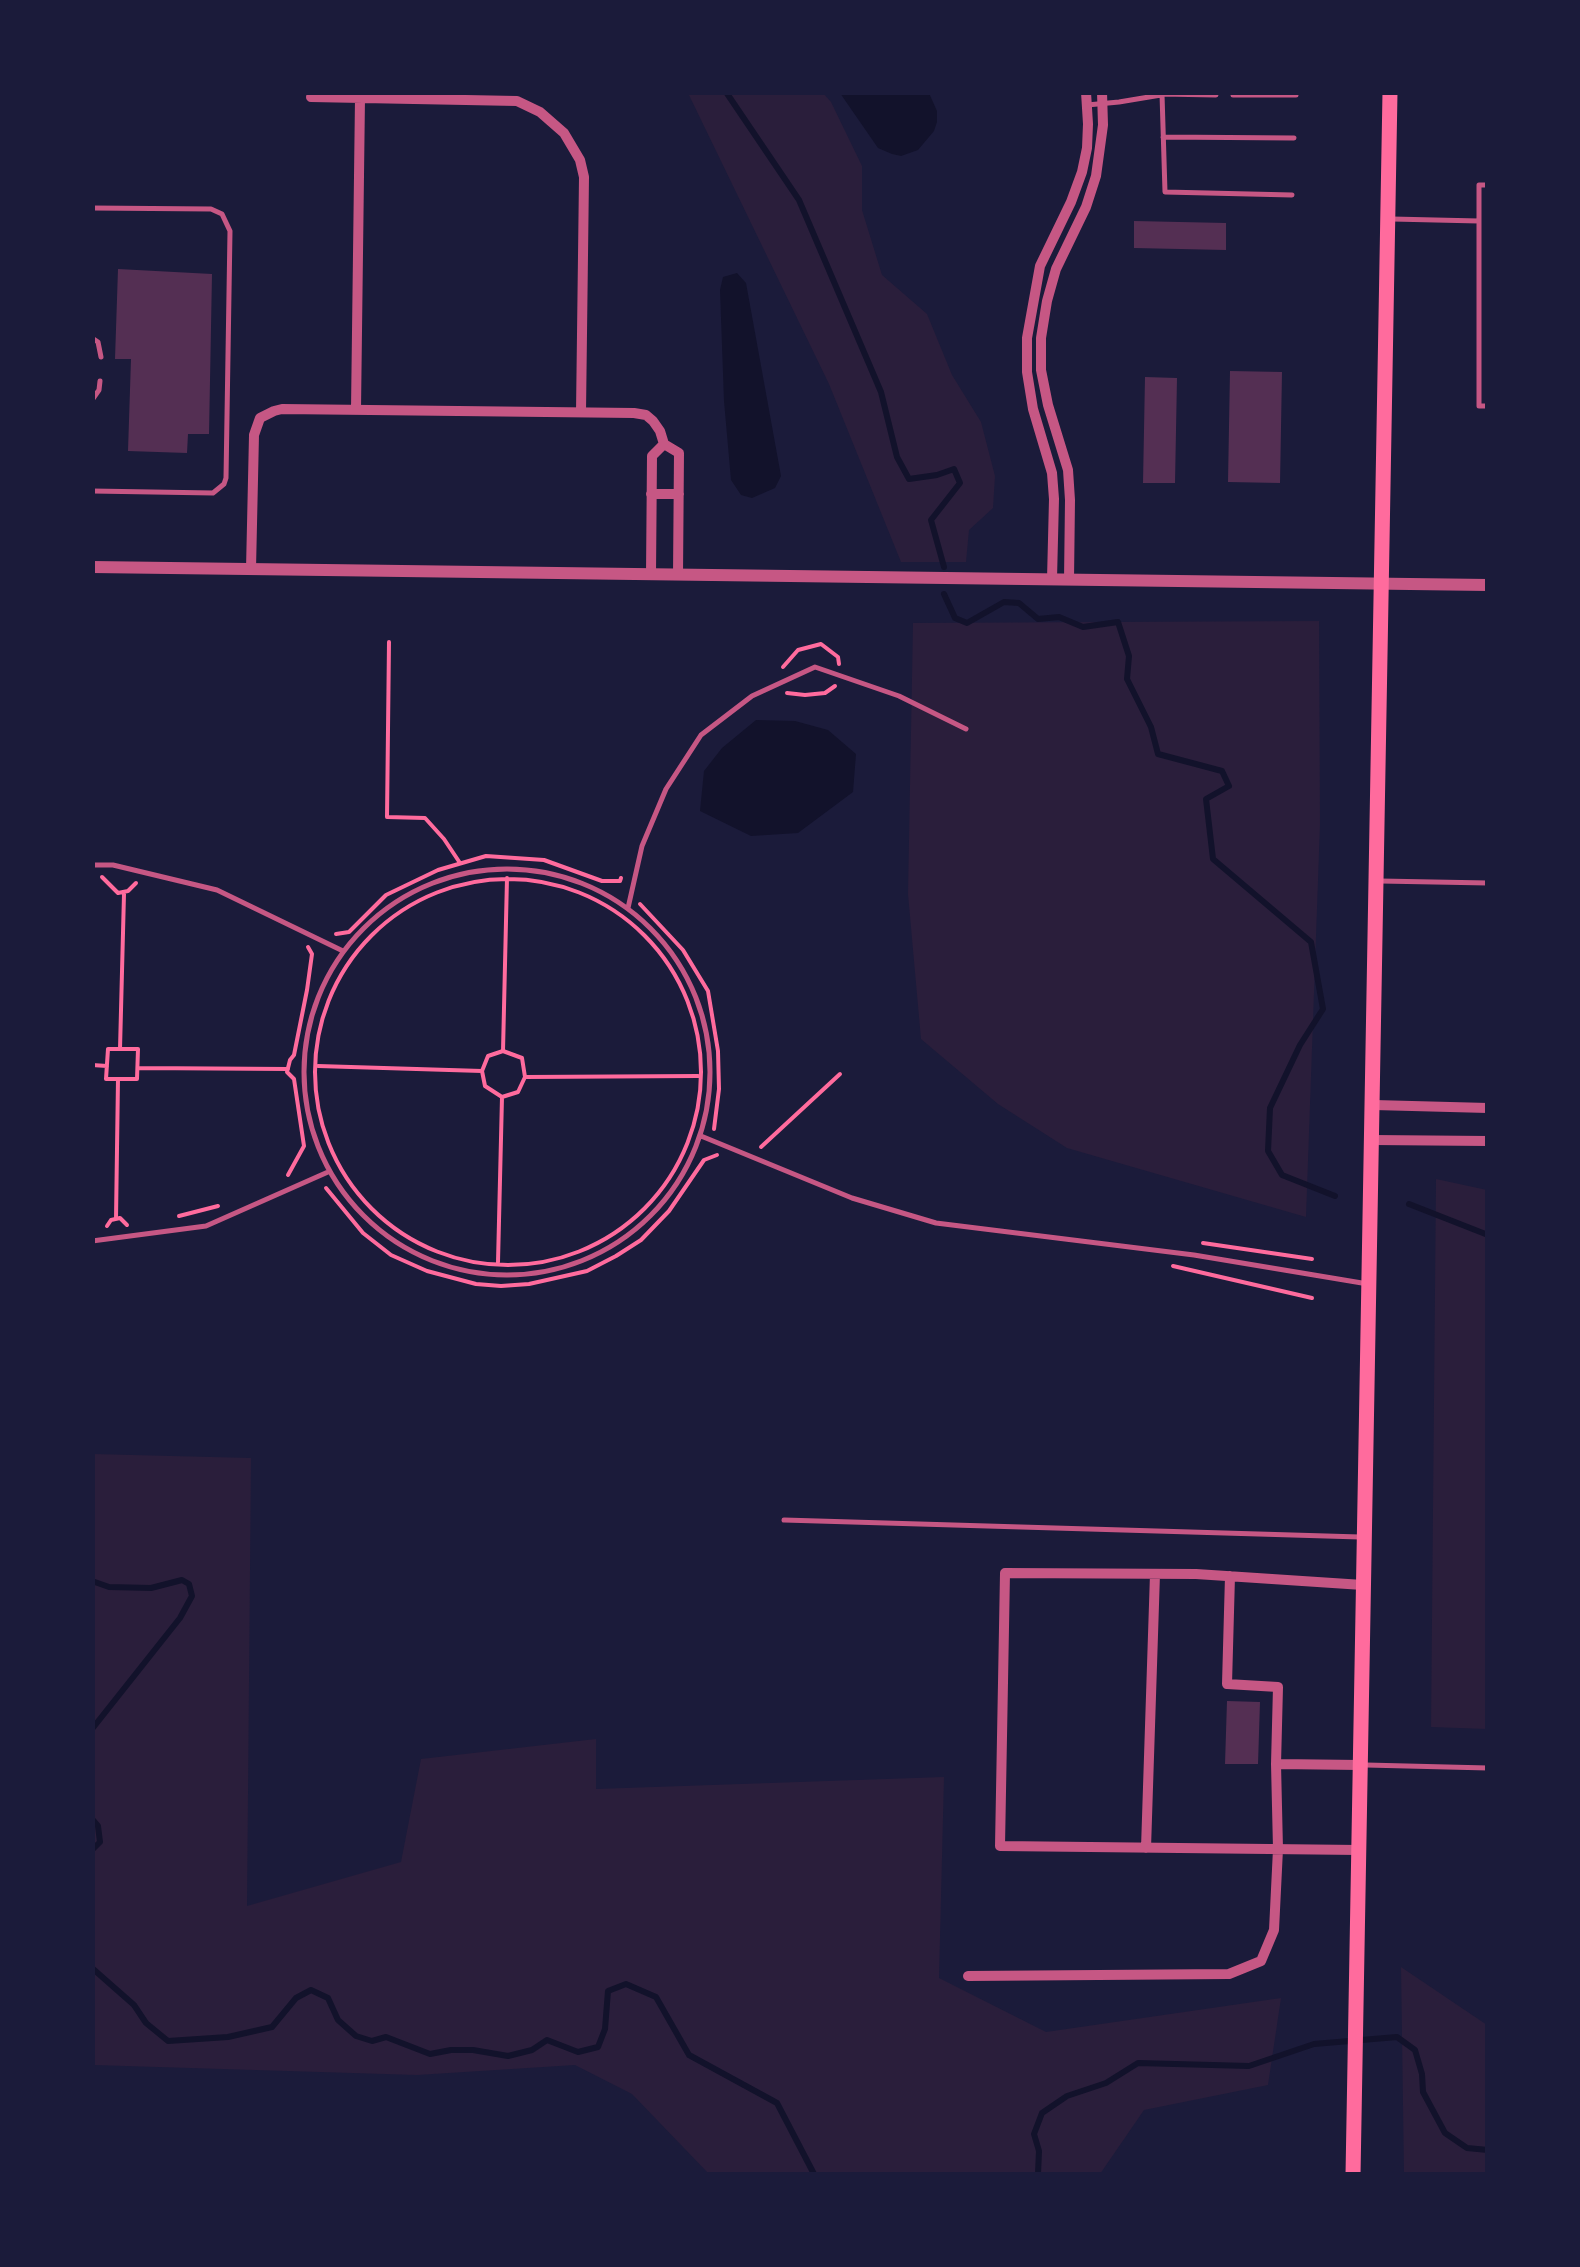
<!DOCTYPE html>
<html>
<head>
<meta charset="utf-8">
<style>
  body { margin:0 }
  #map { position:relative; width:1580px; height:2267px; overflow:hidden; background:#1b1b3a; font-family:Helvetica,sans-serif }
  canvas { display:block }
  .frame { position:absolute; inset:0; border:95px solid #1b1b3a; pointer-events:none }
</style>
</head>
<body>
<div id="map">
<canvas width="1580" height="2267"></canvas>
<div class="frame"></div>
</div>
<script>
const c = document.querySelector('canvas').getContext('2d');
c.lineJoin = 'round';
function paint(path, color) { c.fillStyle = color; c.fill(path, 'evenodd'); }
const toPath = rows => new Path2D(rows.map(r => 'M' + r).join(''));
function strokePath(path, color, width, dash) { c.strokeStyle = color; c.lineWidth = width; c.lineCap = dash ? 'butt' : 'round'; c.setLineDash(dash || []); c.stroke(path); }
paint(toPath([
  [688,93,823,93,831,102,862,166,862,210,882,275,927,314,952,375,981,422,995,476,993,508,969,530,966,562,901,562,829,384],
  [1319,621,1320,824,1306,1217,1067,1148,998,1104,921,1039,908,894,913,623],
  [1436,1179,1487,1190,1487,1729,1431,1727],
  [93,1454,251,1458,247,1906,401,1862,421,1759,596,1739,596,1789,944,1777,939,1978,1046,2032,1281,1998,1268,2085,1144,2110,1100,2174,709,2174,632,2094,575,2065,417,2075,93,2065],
  [1401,1967,1487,2025,1487,2174,1404,2174]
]), '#2a1e3b');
paint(toPath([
  [840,93,929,93,937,111,937,122,934,131,918,150,901,156,892,154,878,148],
  [737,273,746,283,781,476,775,488,752,498,741,495,731,480,724,401,720,290,723,277],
  [756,720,795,721,828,730,856,754,853,792,798,833,751,836,700,811,704,771,722,748]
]), '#12122b');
strokePath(toPath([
  [726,92,799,200,881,392,897,457,909,479,937,475,954,469,960,483,931,520,944,567],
  [944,594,955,618,967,623,1004,602,1019,603,1038,619,1059,617,1083,627,1118,622,1129,656,1127,679,1151,727,1158,754,1222,771,1229,786,1206,799,1213,859,1311,942,1323,1009,1300,1045,1270,1108,1268,1151,1282,1175,1335,1196],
  [1409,1204,1488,1235],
  [92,1581,109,1587,151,1588,182,1580,189,1584,192,1596,180,1618,92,1729],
  [92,1819,98,1826,100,1842,92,1850],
  [92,1968,134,2005,146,2023,168,2041,228,2037,272,2027,296,1998,311,1990,328,1998,338,2020,356,2036,372,2041,386,2037,430,2054,451,2050,473,2050,508,2056,532,2050,547,2040,578,2052,598,2047,605,2029,608,1991,626,1984,656,1997,689,2055,777,2103,814,2174],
  [1038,2174,1039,2151,1034,2134,1042,2113,1067,2096,1106,2083,1138,2063,1249,2066,1314,2044,1397,2037,1415,2050,1422,2074,1423,2092,1445,2133,1467,2148,1488,2150]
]), '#12122b', 6);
paint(toPath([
  [1134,221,1226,223,1226,250,1134,248],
  [118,269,212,274,209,434,188,434,187,453,128,451,131,359,115,359],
  [1230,371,1282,372,1280,483,1228,482],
  [1145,377,1177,378,1175,483,1143,483],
  [1227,1701,1260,1702,1258,1764,1225,1764]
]), '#542f53');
strokePath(toPath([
  [389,642,387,817,425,818,444,839,460,863],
  [783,667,798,650,821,644,838,657,839,664],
  [787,693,805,695,825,693,835,686],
  [102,877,118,893,128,891,136,883],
  '315 1072a193 193 0 1 1 386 0a193 193 0 1 1-386 0Z',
  [640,904,683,950,708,991,718,1051,719,1089,714,1129],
  [336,934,349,932,386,895,438,870,486,856,544,860,602,881,620,881,621,878],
  [108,1049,138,1049,137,1079,106,1079,108,1049],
  [120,1049,124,894],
  [503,1051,507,878],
  [92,1065,107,1066],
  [318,1066,482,1071],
  [138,1068,288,1069],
  [525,1077,698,1076],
  [761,1147,840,1074],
  [288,1175,304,1146,294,1079,287,1072,290,1060,294,1055,307,990,312,954,308,947],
  [326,1188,363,1233,391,1255,427,1271,476,1284,501,1286,529,1284,587,1271,616,1256,641,1240,669,1211,704,1160,717,1155],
  [179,1216,218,1206],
  [116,1219,118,1079],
  [107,1226,111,1220,120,1218,127,1225],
  [1203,1243,1312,1259],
  [498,1262,502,1097,518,1092,525,1077,522,1058,503,1051,488,1056,482,1071,485,1086,502,1097],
  [1173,1266,1312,1298]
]), '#ff6b9d', 4);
strokePath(toPath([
  [1216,95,1162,94,1165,192,1292,195],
  [1233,95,1296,95],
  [1087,105,1119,102,1161,95],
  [1163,137,1294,138],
  [1488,185,1479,185,1479,406,1488,406],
  [92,208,211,209,222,214,230,231,226,478,224,484,213,493,92,491],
  [1392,219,1479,221],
  [92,338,98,342,101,357],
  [92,400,99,390,100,381],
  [92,865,113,865,217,890,343,951],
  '304 1072a203 203 0 1 1 406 0a203 203 0 1 1-406 0Z',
  [1380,881,1488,883],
  [628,908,642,846,666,789,701,735,752,696,815,667,899,696,966,729],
  [701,1136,852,1198,936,1223,1194,1255,1368,1284],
  [92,1241,206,1226,328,1172],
  [784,1520,1360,1537],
  [1366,1765,1488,1768]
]), '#c65784', 5);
strokePath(toPath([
  [311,97,517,101,540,112,564,133,580,160,584,177,581,412],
  [356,409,360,98],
  [651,494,679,494],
  [251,569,254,435,260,418,274,411,282,409,634,413,646,415,653,421,660,431,664,444],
  [651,574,652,456,664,444,679,453,678,575],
  [1052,579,1054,499,1052,473,1033,409,1027,372,1027,338,1040,266,1071,202,1082,172,1087,148,1088,124,1086,92],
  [1069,580,1070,500,1068,470,1048,405,1041,370,1041,338,1047,301,1056,269,1086,207,1096,176,1103,125,1102,92],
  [1374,1105,1488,1108],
  [1373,1140,1488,1141],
  [1276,1764,1360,1765],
  [1146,1848,1155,1574],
  [1359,1850,1000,1846,1005,1573,1196,1574,1363,1585],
  [968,1976,1229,1974,1261,1961,1274,1930,1278,1849,1276,1764,1278,1687,1227,1684,1230,1576]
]), '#c65784', 10);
strokePath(toPath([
  [92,567,1488,585]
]), '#c65784', 12);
strokePath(toPath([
  [1353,2174,1390,92]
]), '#ff6b9d', 15);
</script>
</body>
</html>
